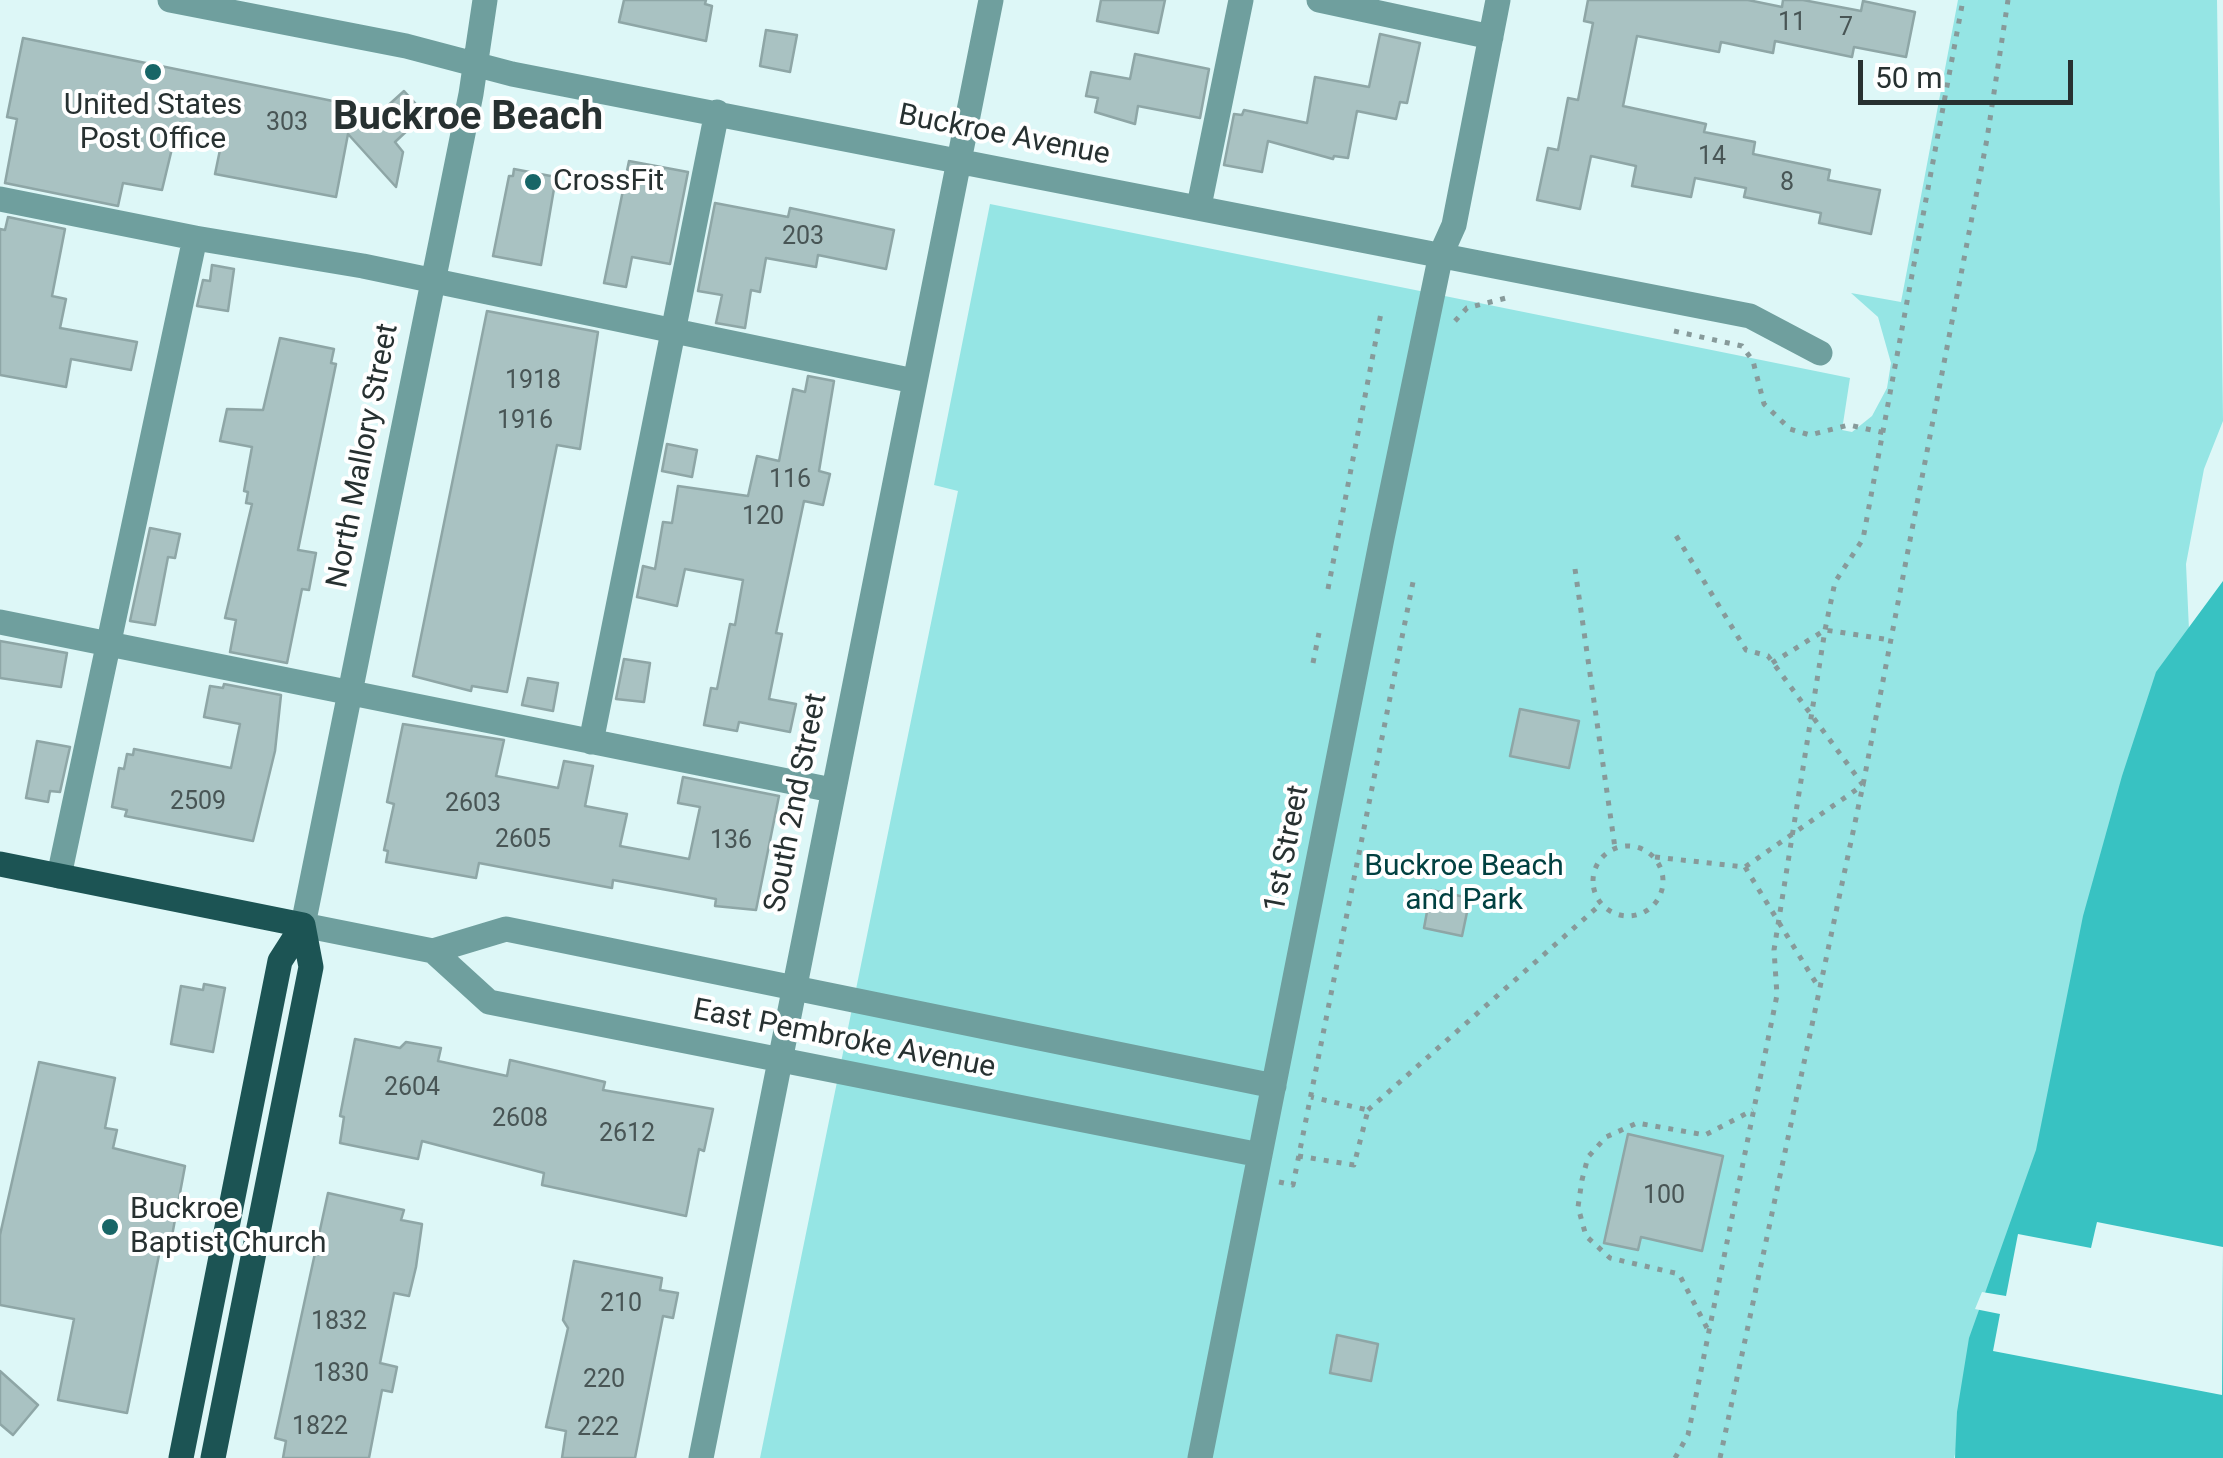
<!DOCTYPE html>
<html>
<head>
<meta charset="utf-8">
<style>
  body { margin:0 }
  #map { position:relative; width:2223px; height:1458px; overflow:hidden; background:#ddf7f7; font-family:Roboto,sans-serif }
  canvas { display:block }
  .scale { position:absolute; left:1858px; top:60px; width:215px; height:45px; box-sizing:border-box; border:5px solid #273131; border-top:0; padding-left:12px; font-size:30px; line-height:35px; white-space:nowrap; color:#273131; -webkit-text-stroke:8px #fff; paint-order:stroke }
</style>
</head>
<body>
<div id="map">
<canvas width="2223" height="1458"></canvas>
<div class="scale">50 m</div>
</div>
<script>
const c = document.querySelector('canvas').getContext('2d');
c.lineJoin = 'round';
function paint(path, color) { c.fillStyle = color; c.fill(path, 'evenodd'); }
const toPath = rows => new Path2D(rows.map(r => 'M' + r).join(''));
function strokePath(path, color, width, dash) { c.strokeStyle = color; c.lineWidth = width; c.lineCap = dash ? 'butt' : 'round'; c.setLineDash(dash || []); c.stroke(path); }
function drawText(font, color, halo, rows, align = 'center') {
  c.font = font + ' Roboto,sans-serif'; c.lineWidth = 8; c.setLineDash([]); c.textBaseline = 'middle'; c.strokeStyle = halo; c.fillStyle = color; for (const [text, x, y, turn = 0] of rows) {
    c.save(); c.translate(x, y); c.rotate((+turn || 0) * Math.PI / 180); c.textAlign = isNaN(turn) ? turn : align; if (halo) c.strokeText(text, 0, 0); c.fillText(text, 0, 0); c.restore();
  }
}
paint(toPath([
  [1958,0,2217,0,2223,421,2204,469,2186,564,2223,1375,1975,1377,1954,1458,760,1458,958,491,934,485,990,204,1850,378,1842,430,1852,432,1872,416,1887,388,1891,363,1878,317,1851,293,1901,302]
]), '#95e5e4');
paint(toPath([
  [2223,581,2223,1458,1955,1458,1957,1412,1969,1338,2036,1150,2083,916,2122,776,2156,672]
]), '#38c2c2');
paint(toPath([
  [2097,1222,2223,1247,2222,1395,1993,1351,2000,1314,1975,1309,1982,1292,2006,1296,2018,1234,2091,1248]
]), '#ddf7f7');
const building = toPath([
  [624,0,706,0,705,4,712,6,706,41,619,22,624,0],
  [1101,0,1165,0,1158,33,1097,21,1101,0],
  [1588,0,1748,0,1782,7,1783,0,1803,0,1861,11,1863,1,1915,12,1906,57,1854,47,1852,57,1775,41,1773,53,1721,42,1719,52,1637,36,1623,106,1706,124,1704,132,1755,142,1753,154,1830,170,1828,180,1880,190,1871,234,1819,223,1821,213,1744,197,1746,188,1721,183,1695,178,1691,197,1632,186,1636,166,1591,156,1580,209,1537,200,1548,148,1558,150,1568,98,1578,100,1593,23,1584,21,1588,0],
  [766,30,797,35,790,72,760,66,766,30],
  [1380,34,1420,43,1407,103,1400,102,1396,119,1357,111,1348,158,1334,156,1333,159,1268,141,1262,172,1224,165,1234,114,1242,115,1244,110,1307,123,1315,77,1369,87,1380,34],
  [23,38,382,111,404,91,425,114,395,142,403,152,396,187,348,134,336,197,215,174,221,145,175,136,162,190,123,183,118,206,5,183,17,119,7,117,23,38],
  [1135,54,1209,69,1200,118,1138,106,1135,124,1095,112,1098,98,1086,96,1091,72,1130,79,1135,54],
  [629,161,688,172,670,264,632,257,626,287,604,283,629,161],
  [514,169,556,177,541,265,493,256,509,176,513,176,514,169],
  [715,203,788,217,790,208,894,230,886,269,818,255,816,267,766,258,760,292,751,290,745,328,716,323,722,295,698,291,715,203],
  [8,217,65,229,52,296,66,299,60,328,137,342,131,370,71,359,66,387,0,375,0,229,5,230,8,217],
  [212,265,234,269,228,311,197,306,203,280,210,281,212,265],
  [487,311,598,332,580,449,557,445,507,692,472,686,471,691,413,676,487,311],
  [280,338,334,349,331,363,336,364,298,550,316,553,309,590,302,589,287,663,230,652,236,620,225,618,252,504,246,503,248,492,244,491,252,447,220,441,227,409,263,410,280,338],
  [808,376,834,381,819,471,830,474,823,505,804,501,776,633,782,634,769,699,796,704,790,732,739,722,737,731,704,725,711,688,717,689,730,624,735,625,743,580,685,569,677,606,637,597,643,566,655,569,663,522,672,523,678,486,748,496,757,456,779,461,793,389,805,392,808,376],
  [667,444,697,450,692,477,662,471,667,444],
  [150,528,180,534,175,558,168,557,155,625,130,621,150,528],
  [0,641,67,653,61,687,0,678,0,641],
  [624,659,650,663,644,702,616,699,624,659],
  [528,678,558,683,553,711,522,705,528,678],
  [224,684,281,695,275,751,253,841,125,816,127,810,112,807,119,768,124,769,127,754,133,755,134,749,231,768,240,724,204,717,210,686,223,688,224,684],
  [1520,709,1579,721,1569,768,1510,756,1520,709],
  [403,724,504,740,496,776,558,788,564,761,593,766,585,806,627,814,620,846,689,859,700,807,678,803,683,777,779,796,756,910,715,906,716,899,613,880,612,888,479,863,476,878,386,862,388,851,384,850,394,804,387,802,403,724],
  [37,741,70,747,60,792,50,791,48,802,26,798,37,741],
  [1431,890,1470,898,1462,936,1424,928,1431,890],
  [204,984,225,988,213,1052,171,1044,181,986,203,990,204,984],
  [355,1039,400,1048,406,1042,441,1048,438,1061,507,1076,510,1060,605,1082,603,1090,713,1109,704,1151,699,1149,686,1216,542,1185,544,1173,422,1141,418,1159,340,1143,344,1117,340,1116,355,1039],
  [39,1062,115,1078,105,1128,117,1130,113,1148,185,1166,169,1252,160,1250,127,1413,58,1400,74,1319,0,1305,0,1235,39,1062],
  [1628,1134,1723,1156,1702,1251,1641,1237,1638,1250,1604,1243,1628,1134],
  [328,1193,404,1210,401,1220,422,1224,416,1267,409,1296,394,1293,380,1363,397,1367,392,1392,382,1390,369,1458,283,1458,286,1441,275,1438,328,1193],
  [574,1261,662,1278,660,1290,678,1293,673,1318,663,1316,635,1458,562,1458,566,1431,546,1427,568,1328,563,1320,574,1261],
  [1337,1335,1378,1344,1371,1381,1330,1373,1337,1335],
  [0,1371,38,1405,13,1435,0,1424,0,1371]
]);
paint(building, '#a9c2c2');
strokePath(building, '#8ea6a6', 2.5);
strokePath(toPath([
  [1455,321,1467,308,1506,298],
  [1674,331,1742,346,1753,361,1764,404,1790,429,1810,435,1849,425,1885,433],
  [1575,569,1615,848],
  [1328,589,1381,313],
  [1313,663,1319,633],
  [1772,663,1825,630,1891,640],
  '1593 881a35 35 0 1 1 70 0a35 35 0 1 1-70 0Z',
  [1655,857,1745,867,1863,785,1768,656,1746,650,1675,534],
  [1745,867,1819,988],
  [1368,1110,1601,904],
  [1298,1156,1354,1165,1368,1110,1311,1097],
  [1279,1182,1293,1185,1413,582],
  [1707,1328,1679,1274,1610,1258,1586,1236,1578,1207,1582,1180,1588,1157,1606,1137,1637,1123,1705,1135,1753,1110],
  [1675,1458,1688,1435,1777,995,1774,950,1825,630,1835,582,1863,539,1963,0],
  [1720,1458,1863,785,1987,139,2008,0]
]), '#879a9a', 5, [5, 8]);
strokePath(toPath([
  [170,0,406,46,512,74,1750,316,1820,353],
  [485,0,471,94,303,925,433,951,506,929,1274,1086],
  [1319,0,1491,37],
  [0,199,195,238,363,266,914,381],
  [1199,206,1241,0],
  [0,622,832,790],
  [591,742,717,112],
  [59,876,195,238],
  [433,951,489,1002,1260,1155],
  [701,1458,991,0],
  [1200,1458,1382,538,1441,254,1454,225,1498,0]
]), '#6f9f9e', 25);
strokePath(toPath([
  [0,864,303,925],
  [181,1458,280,961,303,925],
  [213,1458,311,967,303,925]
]), '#1c5454', 25);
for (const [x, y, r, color] of [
  [153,72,10,"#186667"],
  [533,182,10,"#186667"],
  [110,1227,10,"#186667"]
]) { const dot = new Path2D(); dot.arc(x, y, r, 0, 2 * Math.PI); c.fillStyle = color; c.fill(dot); strokePath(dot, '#fff', 4); }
drawText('25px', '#485555', null, [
  ["11",1792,24],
  ["7",1846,29],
  ["303",287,124],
  ["14",1712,158],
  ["8",1787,184],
  ["203",803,238],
  ["1918",533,382],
  ["1916",525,422],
  ["116",790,481],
  ["120",763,518],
  ["2509",198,803],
  ["2603",473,805],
  ["2605",523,841],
  ["136",731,842],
  ["2604",412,1089],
  ["2608",520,1120],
  ["2612",627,1135],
  ["100",1664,1197],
  ["210",621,1305],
  ["1832",339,1323],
  ["1830",341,1375],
  ["220",604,1381],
  ["1822",320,1428],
  ["222",598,1429]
]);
drawText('30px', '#273131', '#fff', [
  ["United States",153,106,"center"],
  ["Post Office",153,140,"center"],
  ["CrossFit",553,182],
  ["Buckroe",130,1210],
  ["Baptist Church",130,1244]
], 'left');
drawText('30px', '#273131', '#fff', [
  ["Buckroe Avenue",1004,136,11],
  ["North Mallory Street",364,456,-79],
  ["South 2nd Street",797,803,-79],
  ["1st Street",1288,849,-79],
  ["East Pembroke Avenue",844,1040,11]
]);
drawText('30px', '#014141', '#fff', [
  ["Buckroe Beach",1464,867],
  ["and Park",1464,901]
]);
drawText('bold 40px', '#273131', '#fff', [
  ["Buckroe Beach",468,119]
]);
</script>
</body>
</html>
